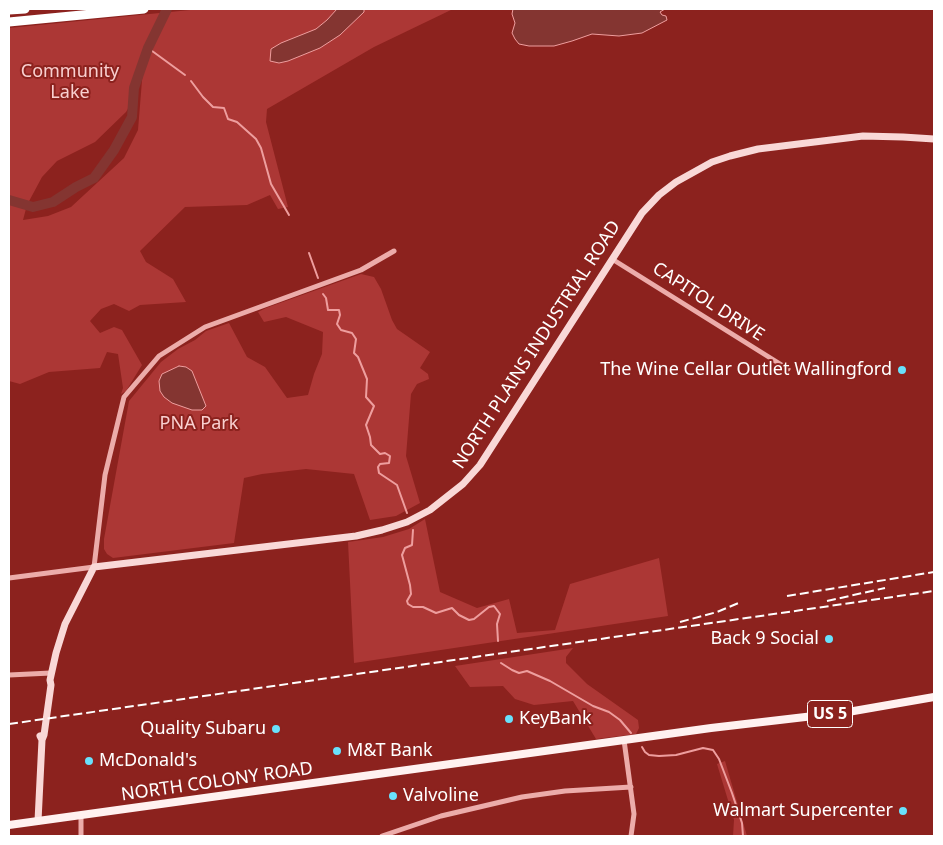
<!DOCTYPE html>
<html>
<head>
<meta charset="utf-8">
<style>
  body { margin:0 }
  #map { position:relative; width:943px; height:845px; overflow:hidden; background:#8c221e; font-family:"Noto Sans",sans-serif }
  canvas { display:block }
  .frame { position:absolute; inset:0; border:10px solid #fff; pointer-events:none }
</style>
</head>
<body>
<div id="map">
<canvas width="943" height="845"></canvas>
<div class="frame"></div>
</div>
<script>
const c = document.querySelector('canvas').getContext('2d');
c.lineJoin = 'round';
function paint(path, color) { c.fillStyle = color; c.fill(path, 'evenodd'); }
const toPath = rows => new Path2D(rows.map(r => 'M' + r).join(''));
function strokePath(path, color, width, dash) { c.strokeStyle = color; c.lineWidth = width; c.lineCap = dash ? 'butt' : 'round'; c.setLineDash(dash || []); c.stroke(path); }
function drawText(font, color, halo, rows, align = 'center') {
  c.font = font + ' "Noto Sans",sans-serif'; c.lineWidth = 4; c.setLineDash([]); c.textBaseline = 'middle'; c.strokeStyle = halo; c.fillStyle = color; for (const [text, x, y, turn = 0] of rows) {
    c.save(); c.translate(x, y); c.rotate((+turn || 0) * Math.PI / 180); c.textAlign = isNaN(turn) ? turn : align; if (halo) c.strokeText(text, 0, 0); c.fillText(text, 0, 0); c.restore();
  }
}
paint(toPath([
  [200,9,453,9,374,47,267,109,266,122,288,207,278,209,270,195,247,205,185,207,140,251,146,262,173,279,186,302,140,305,129,311,114,304,101,309,90,321,100,333,114,327,122,330,142,365,126,391,121,394,123,388,118,354,107,352,100,368,49,372,20,384,9,381,9,28],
  [143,68,138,130,124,158,71,207,48,216,23,220,27,205,42,177,57,161,95,142,126,112,137,94,140,72],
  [361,274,374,277,381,289,392,320,397,329,430,352,420,368,428,374,429,379,417,384,411,394,406,456,420,503,396,516,370,520,354,474,306,469,262,474,244,478,234,543,113,558,107,554,104,549,104,539,129,401,161,362,178,349,195,340,206,331,229,323,247,357,265,367,287,398,308,395,314,374,322,354,323,332,286,317,264,322,258,312,266,308],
  [425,519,440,592,477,608,509,599,517,633,555,630,570,584,659,558,668,616,354,663,348,542,383,537,409,529],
  [573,648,566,657,566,663,587,684,638,720,639,728,636,734,596,739,573,701,534,705,515,699,503,686,470,687,455,666],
  [725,761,747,836,733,836,734,820,717,764]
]), '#ac3735');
const water = toPath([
  [337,9,364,9,364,12,340,35,320,48,288,61,279,63,270,61,271,49,281,43,316,29,327,20,337,9],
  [513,9,665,9,660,12,662,15,666,16,667,20,642,33,619,36,592,34,572,41,554,46,529,46,519,44,515,39,512,33,515,23,512,14,513,9],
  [179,366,186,367,192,371,206,406,202,410,192,410,172,403,164,397,160,391,159,381,162,374,179,366]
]);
paint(water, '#843531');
strokePath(water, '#ee9e9e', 1);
strokePath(toPath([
  [148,48,185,75],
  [191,81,203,97,213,107,224,108,228,119,237,122,256,139,261,148,271,184,289,215],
  [309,253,318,278],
  [323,294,326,298,328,310,339,310,340,315,337,324,341,330,352,333,356,339,354,353,358,357,367,379,366,397,374,406,366,425,370,437,371,445,380,454,385,453,390,456,389,463,380,464,378,467,379,473,397,485,407,513],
  [413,530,412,545,405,548,402,555,410,585,411,594,407,601,408,604,413,607,423,607,436,613,452,608,459,615,469,620,474,619,489,607,494,606,500,614,497,624,498,641],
  [501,663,512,670,519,673,527,671,550,681,593,706,609,712,620,720,631,733],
  [642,747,645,752,649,755,659,756,676,755,703,748,713,750,719,759,732,793,742,823,743,836]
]), '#ee9e9e', 2);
strokePath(toPath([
  [9,200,33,207,53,202,76,187,94,178,114,150,132,117,134,88,148,48,167,9]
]), '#843531', 10);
strokePath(toPath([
  [612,259,788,369],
  [9,578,94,567,105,475,124,397,159,356,205,327,361,270,394,251],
  [9,675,51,673],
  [624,740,634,814,631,836],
  [81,836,81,816],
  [382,836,441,816,522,797,565,791,631,787]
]), '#ecacaa', 5);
strokePath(toPath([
  [42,740,44,735,51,685,50,680,56,653,65,624,94,567,356,536,382,530,407,522,430,510,463,484,480,465,642,213,659,195,676,182,712,162,730,156,758,149,863,136,903,137,934,139],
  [38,821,42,740,40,736]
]), '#f9d8d7', 7);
strokePath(toPath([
  [9,825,711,728,848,712,934,697]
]), '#fff1f0', 8);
strokePath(toPath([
  [9,10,25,9],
  [9,22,144,9]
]), '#fff', 9);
strokePath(toPath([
  [787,596,934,572],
  [827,601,885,588],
  [680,622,717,612,741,602],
  [9,724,934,591]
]), '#fff', 2, [9, 4]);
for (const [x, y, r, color] of [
  [902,370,5,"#69e1fc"],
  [829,639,5,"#69e1fc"],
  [509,719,5,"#69e1fc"],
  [276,729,5,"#69e1fc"],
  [337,751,5,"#69e1fc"],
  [89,761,5,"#69e1fc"],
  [393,796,5,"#69e1fc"],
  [903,811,5,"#69e1fc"]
]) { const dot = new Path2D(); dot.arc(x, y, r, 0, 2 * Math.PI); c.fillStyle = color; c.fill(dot); strokePath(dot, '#8c221e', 2); }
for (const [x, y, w] of [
  [830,714,45]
]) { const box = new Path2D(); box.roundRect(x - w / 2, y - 13.5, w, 27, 4); c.fillStyle = '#8c221e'; c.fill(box); strokePath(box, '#fff', 1); }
drawText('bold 16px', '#fff', null, [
  ["US 5",830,714]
]);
drawText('18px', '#f9d0d0', '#8c221e', [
  ["Community",70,72],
  ["Lake",70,93],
  ["PNA Park",199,424]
]);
drawText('18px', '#fff', '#8c221e', [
  ["CAPITOL DRIVE",708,302,33],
  ["NORTH PLAINS INDUSTRIAL ROAD",537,345,-57],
  ["NORTH COLONY ROAD",217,782,-8]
]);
drawText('18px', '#fff', '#8c221e', [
  ["The Wine Cellar Outlet Wallingford",892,370],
  ["Back 9 Social",819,639],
  ["KeyBank",519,719,"left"],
  ["Quality Subaru",266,729],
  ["M&T Bank",347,751,"left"],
  ["McDonald's",99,761,"left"],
  ["Valvoline",403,796,"left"],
  ["Walmart Supercenter",893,811]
], 'right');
</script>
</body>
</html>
